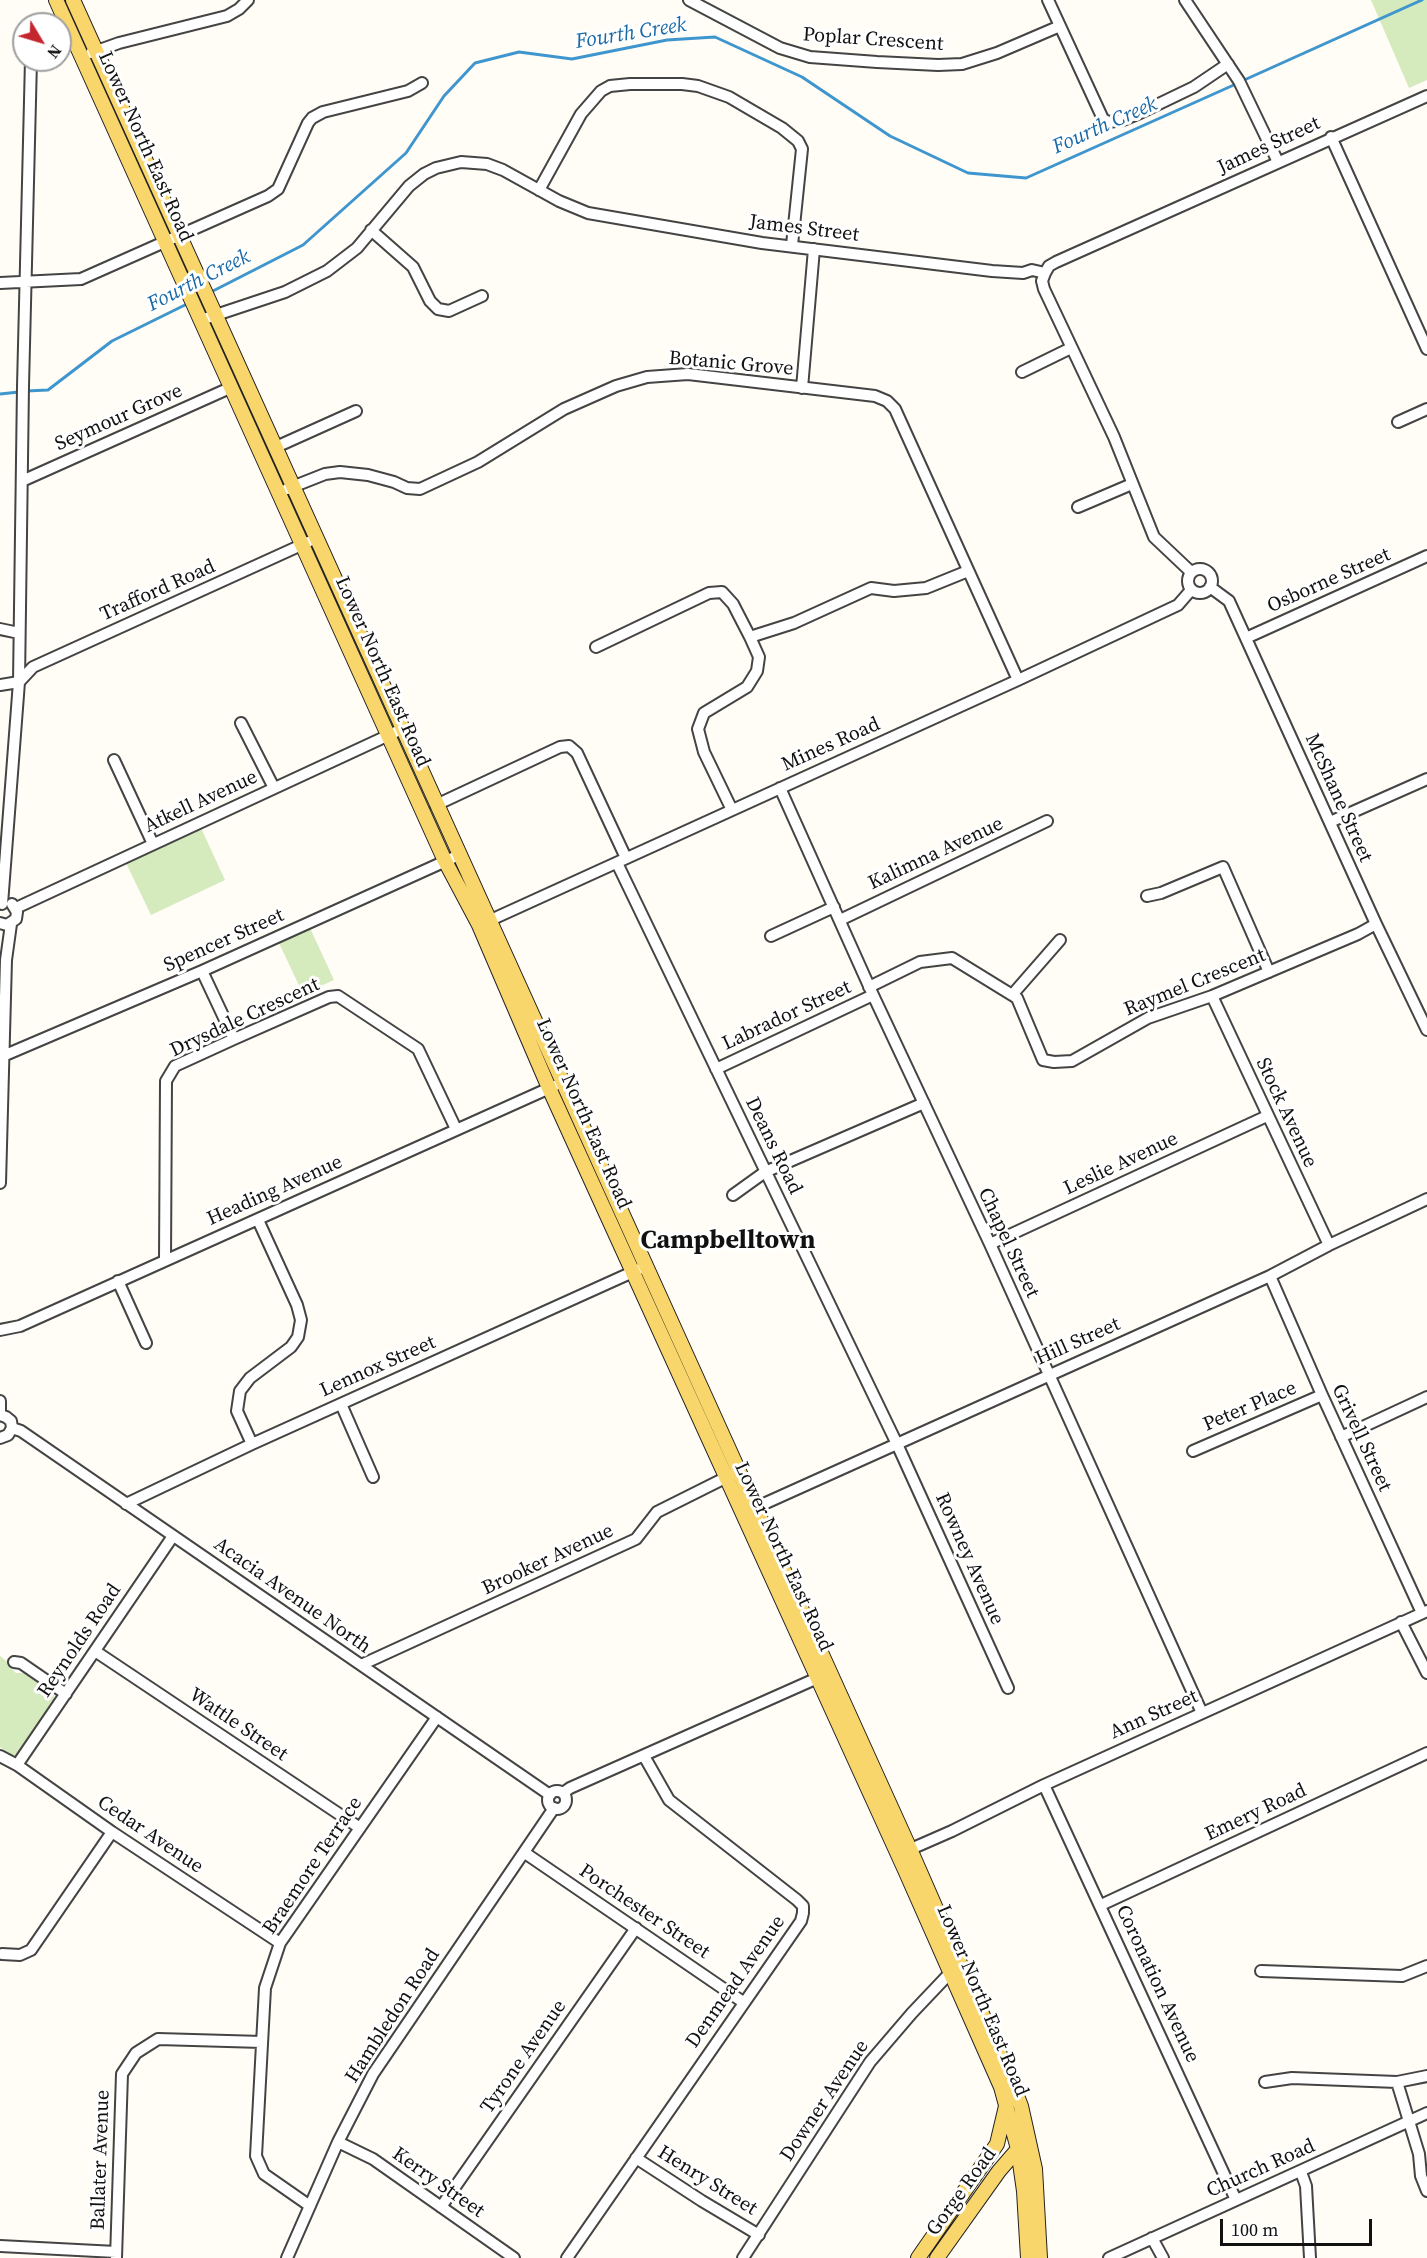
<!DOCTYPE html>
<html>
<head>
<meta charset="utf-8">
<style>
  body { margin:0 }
  #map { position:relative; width:1427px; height:2258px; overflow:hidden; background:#fffdf5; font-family:"Source Serif 4",serif }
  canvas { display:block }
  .north { position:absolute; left:12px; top:12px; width:60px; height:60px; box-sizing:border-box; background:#fff; border:2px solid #a0a0a0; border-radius:50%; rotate:128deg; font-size:16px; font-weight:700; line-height:24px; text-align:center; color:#111 }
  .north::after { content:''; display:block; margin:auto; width:21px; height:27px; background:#c4262e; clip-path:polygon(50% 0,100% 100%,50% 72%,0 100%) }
  .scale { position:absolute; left:1220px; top:2219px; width:152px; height:27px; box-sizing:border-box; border:3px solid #111; border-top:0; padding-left:8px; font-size:18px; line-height:21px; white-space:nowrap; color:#111; -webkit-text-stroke:4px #fff; paint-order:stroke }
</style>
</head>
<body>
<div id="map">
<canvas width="1427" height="2258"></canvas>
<div class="north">N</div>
<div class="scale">100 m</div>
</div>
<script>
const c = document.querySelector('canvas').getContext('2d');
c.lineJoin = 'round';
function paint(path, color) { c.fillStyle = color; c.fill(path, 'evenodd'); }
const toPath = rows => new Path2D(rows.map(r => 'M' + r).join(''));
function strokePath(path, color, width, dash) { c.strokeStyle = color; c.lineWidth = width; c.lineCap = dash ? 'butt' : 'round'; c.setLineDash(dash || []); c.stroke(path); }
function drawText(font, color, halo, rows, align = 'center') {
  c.font = font + ' "Source Serif 4",serif'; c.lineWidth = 6; c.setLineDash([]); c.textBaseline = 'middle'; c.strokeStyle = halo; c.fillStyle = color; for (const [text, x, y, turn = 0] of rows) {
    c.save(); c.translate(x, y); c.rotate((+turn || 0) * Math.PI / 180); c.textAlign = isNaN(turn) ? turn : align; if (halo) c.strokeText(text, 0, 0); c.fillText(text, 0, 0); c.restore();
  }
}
paint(toPath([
  [1371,0,1427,0,1427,80,1409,88],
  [201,828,225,880,151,915,126,863],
  [310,928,334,980,303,994,279,943],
  [0,1656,9,1663,11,1668,16,1673,24,1673,52,1691,54,1695,54,1701,21,1751,15,1755,11,1755,0,1747]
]), '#d5ebbd');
strokePath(toPath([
  [1242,81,1422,0],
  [211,292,303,245,406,153,444,96,475,63,519,52,572,59,667,40,715,37,802,77,890,136,968,173,1026,178,1236,84],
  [26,391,48,390,112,341,189,303],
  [0,394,19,392]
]), '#3f96cf', 3);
const minor = toPath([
  [689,0,780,48,810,57,877,62,938,65,962,64,997,53,1060,26],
  [1048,0,1103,119,1108,122,1123,120,1140,113,1194,87,1228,64],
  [1185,0,1239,81,1278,162],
  [91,53,119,43,227,16,239,9,248,0],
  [1331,137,1427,349],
  [539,190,581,114,601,91,610,86,630,84,682,84,698,86,729,97,782,128,798,141,802,149,792,245],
  [371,230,413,267,430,301,438,309,449,311,482,296],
  [0,283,81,279,268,196,278,189,308,123,312,118,323,112,408,91,422,83],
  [201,320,285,292,327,271,357,248,409,186,424,174,436,168,461,162,487,164,503,170,559,201,588,213,762,243,992,271,1023,273,1032,270,1045,273],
  [1022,372,1071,348],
  [802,388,814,249],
  [1398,422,1427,409],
  [276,447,356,411],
  [22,481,232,387],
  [287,489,325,474,340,472,368,475,394,482,407,488,420,489,478,462,564,409,616,386,647,377,688,374,875,396,887,401,895,409,1018,680],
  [1078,507,1132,484],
  '1188 581a12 12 0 1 1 24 0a12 12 0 1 1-24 0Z',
  [1191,572,1154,537,1114,437,1044,289,1042,281,1045,273,1049,266,1056,262,1427,96],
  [1210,587,1229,601,1376,924,1427,1030],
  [0,629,19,633],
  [1246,638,1427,556],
  [596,647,709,593,722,592,733,604,750,637,794,623,871,588,894,591,926,588,968,571],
  [0,685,19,682,33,667,308,542],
  [241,723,274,788],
  [114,760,153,844],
  [780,788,873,995,990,1244,1202,1713],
  [436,805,560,747,569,746,577,753,626,858],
  [732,810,704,752,698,729,704,713,747,687,757,671,759,657,750,637],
  [1330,822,1427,779],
  [617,863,897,1444,1008,1688],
  [1147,896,1161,893,1223,867,1269,972],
  [2,904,19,682,23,386,31,60],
  [16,908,402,729],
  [840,920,1047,821],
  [0,923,7,925,16,919,17,912,12,904],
  [484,923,1018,680,1178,605,1191,590],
  [771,936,834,907],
  [202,971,234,1039],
  [869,987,920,962,952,958,1017,998,1043,1060,1054,1062,1072,1061,1148,1018,1212,996,1358,934,1376,924],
  [1012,995,1060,940],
  [1212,996,1329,1245],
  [3,1056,202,971,459,855],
  [716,1069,873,995],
  [0,1183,6,960,11,924],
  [733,1195,765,1172,924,1103],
  [990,1244,1267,1116],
  [165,1260,166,1081,175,1066,234,1039,329,997,338,996,418,1049,456,1129],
  [1270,1276,1322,1395,1422,1613],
  [118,1281,146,1343],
  [0,1330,20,1326,554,1086],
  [0,1401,0,1413],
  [341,1404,373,1477],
  [0,1415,6,1417,11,1421,12,1428,8,1435,0,1438],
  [12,1428,21,1431,550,1795],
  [1341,1437,1427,1397],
  [252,1444,237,1411,240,1391,250,1378,291,1347,298,1337,301,1320,297,1305,258,1220],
  [1193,1451,1322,1395],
  [126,1504,252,1444,646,1266],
  [748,1511,1270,1276,1329,1245,1427,1199],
  [1401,1622,1427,1673],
  [95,1651,360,1828],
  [14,1662,21,1663,66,1694],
  [361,1665,636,1539,657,1512,733,1474],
  [0,1756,17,1765,112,1832,280,1943],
  [17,1765,173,1536],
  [1044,1785,1236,2200],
  '548 1800a9 9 0 1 1 18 0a9 9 0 1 1-18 0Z',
  [563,1793,570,1788,822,1676],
  [904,1852,952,1831,1044,1785,1427,1611],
  [525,1853,743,2002],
  [1101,1905,1427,1753],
  [2,1954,20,1955,31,1950,112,1832],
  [1261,1971,1402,1976,1427,1966],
  [1427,2076,1397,2082,1419,2154,1421,2176,1427,2191],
  [1265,2082,1292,2078,1397,2082],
  [338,2142,373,2159,514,2258],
  [636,2158,702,2201,759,2235],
  [1301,2172,1306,2186,1310,2258],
  [310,2206,264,2174,256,2156,265,1988,280,1943,437,1717],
  [441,2207,636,1928],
  [1152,2238,1163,2258],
  [0,2246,116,2252],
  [116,2258,122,2074,136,2053,158,2039,262,2042],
  [287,2258,338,2142,373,2074,554,1808],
  [567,2258,801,1921,803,1913,803,1906,797,1900,669,1800,644,1756],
  [743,2258,870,2062,912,2013,949,1974],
  [1109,2258,1427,2113]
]);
const major = toPath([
  [56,0,445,861,479,925,549,1088,905,1870,1001,2087,1018,2149,1024,2191,1028,2258],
  [73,0,910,1849,1011,2080,1021,2106,1035,2169,1040,2258],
  [918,2258,997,2144,1006,2106],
  [937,2258,999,2171,1018,2149]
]);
strokePath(minor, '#444', 14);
strokePath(major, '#222', 16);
strokePath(minor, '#fff', 10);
strokePath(major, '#f9d66b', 14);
drawText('20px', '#111', '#fff', [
  ["Poplar Crescent",873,40,4],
  ["James Street",1269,146,-25],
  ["Lower North East Road",145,147,66],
  ["James Street",804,229,7],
  ["Botanic Grove",731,364,5],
  ["Seymour Grove",119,418,-24],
  ["Osborne Street",1329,581,-24],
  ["Trafford Road",158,591,-24],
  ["Lower North East Road",382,672,66],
  ["Mines Road",831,745,-24],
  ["McShane Street",1338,798,66],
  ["Atkell Avenue",201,802,-25],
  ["Kalimna Avenue",936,854,-25],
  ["Spencer Street",224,941,-24],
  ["Raymel Crescent",1195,983,-22],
  ["Labrador Street",787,1016,-25],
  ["Drysdale Crescent",245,1018,-25],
  ["Stock Avenue",1286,1113,65],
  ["Lower North East Road",583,1114,66],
  ["Deans Road",773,1146,64],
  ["Leslie Avenue",1121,1164,-25],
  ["Heading Avenue",275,1191,-24],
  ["Chapel Street",1008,1243,65],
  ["Hill Street",1078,1342,-24],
  ["Lennox Street",378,1367,-24],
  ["Peter Place",1250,1407,-23],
  ["Grivell Street",1361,1438,65],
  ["Lower North East Road",783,1557,65],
  ["Rowney Avenue",969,1559,66],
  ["Brooker Avenue",548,1560,-25],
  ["Acacia Avenue North",292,1596,35],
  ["Reynolds Road",80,1641,-56],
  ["Ann Street",1154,1715,-24],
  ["Wattle Street",238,1725,34],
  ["Emery Road",1256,1813,-25],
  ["Cedar Avenue",150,1835,34],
  ["Braemore Terrace",313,1866,-56],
  ["Porchester Street",644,1912,34],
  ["Denmead Avenue",736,1982,-55],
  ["Coronation Avenue",1157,1984,65],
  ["Lower North East Road",982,2001,67],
  ["Hambledon Road",393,2016,-57],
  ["Tyrone Avenue",524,2057,-55],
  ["Downer Avenue",825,2101,-56],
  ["Ballater Avenue",101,2160,-88],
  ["Church Road",1261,2169,-24],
  ["Henry Street",707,2181,32],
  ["Kerry Street",438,2183,35],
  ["Gorge Road",962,2192,-54]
]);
drawText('italic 21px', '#1768a6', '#fff', [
  ["Fourth Creek",631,34,-9],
  ["Fourth Creek",1105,126,-24],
  ["Fourth Creek",199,281,-27]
]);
drawText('bold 26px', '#111', '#fff', [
  ["Campbelltown",728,1241]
]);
</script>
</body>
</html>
